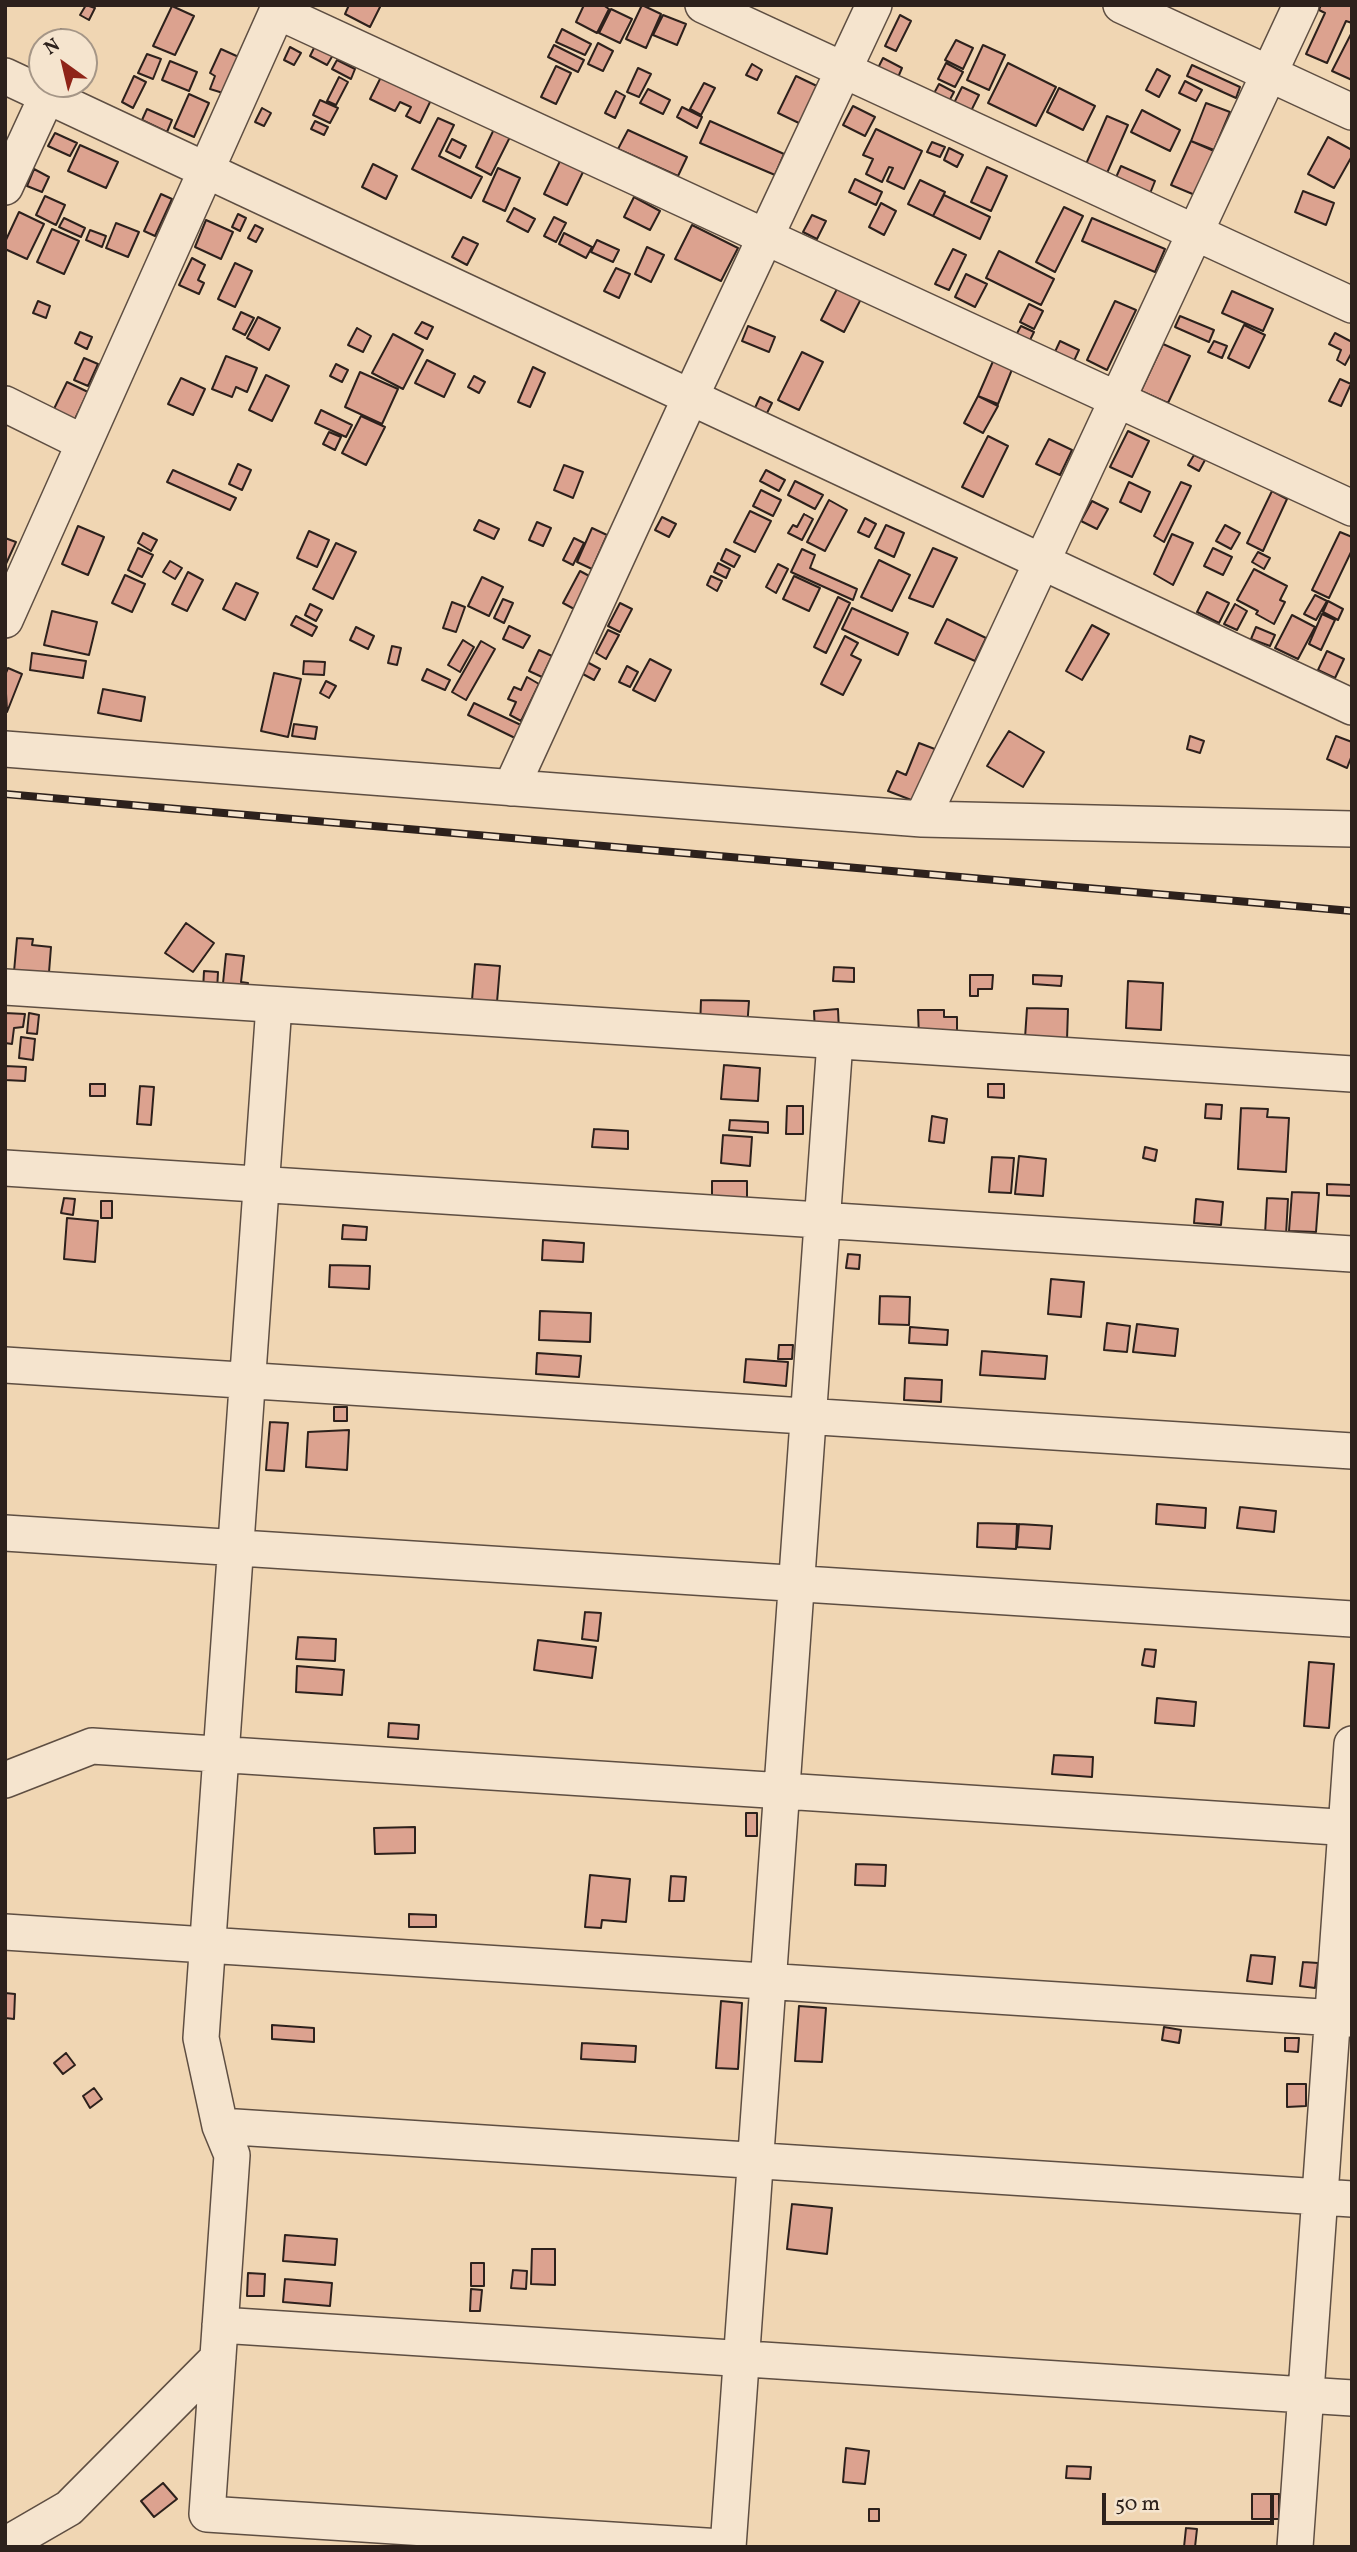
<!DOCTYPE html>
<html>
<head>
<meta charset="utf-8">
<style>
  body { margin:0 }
  #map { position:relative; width:1357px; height:2552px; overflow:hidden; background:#f0d6b3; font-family:Vollkorn,serif }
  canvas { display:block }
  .frame { position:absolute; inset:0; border:7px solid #2d211c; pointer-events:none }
  .north { position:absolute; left:28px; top:28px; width:70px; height:70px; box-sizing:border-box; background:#f5e4ce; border:2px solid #a59687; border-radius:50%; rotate:326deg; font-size:19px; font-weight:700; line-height:28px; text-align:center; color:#2d211c }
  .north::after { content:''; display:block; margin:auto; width:24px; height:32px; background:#8f2418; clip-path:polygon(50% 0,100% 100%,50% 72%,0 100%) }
  .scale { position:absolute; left:1102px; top:2493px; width:172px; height:32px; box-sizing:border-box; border:4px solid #2d211c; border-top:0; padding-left:9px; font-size:21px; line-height:24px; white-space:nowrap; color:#2d211c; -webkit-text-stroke:5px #f5e4ce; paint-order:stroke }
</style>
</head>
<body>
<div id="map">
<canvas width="1357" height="2552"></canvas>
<div class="frame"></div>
<div class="north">N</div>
<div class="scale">50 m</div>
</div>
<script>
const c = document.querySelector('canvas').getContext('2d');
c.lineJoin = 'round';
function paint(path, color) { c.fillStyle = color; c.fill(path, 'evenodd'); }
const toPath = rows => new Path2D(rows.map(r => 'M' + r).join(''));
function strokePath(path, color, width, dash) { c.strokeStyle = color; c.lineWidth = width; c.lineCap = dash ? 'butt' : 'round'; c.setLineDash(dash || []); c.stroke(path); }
const building = toPath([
  [86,5,95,8,89,20,80,15,86,5],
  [349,5,381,5,370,27,345,14,349,5],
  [584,5,603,5,609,9,597,33,576,22,584,5],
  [642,5,661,14,646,48,626,39,642,5],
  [1321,5,1352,5,1352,23,1346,21,1327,63,1306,54,1325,13,1319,10,1321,5],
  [172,6,194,16,175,55,153,46,172,6],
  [611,9,632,19,620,43,599,33,611,9],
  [663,15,686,24,677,45,653,35,663,15],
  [900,15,911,21,896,51,885,46,900,15],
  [61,29,84,39,83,42,56,42,61,29],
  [562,29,591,44,585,55,556,42,562,29],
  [1352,32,1352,80,1332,71,1352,32],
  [956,40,973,48,963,69,945,60,956,40],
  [598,43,613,51,603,71,588,64,598,43],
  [554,45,584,60,578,72,548,57,554,45],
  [983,45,1005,55,989,90,967,80,983,45],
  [315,46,333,55,327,65,310,56,315,46],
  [290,47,301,53,294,65,284,60,290,47],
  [221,49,241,58,223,93,210,89,215,76,210,73,221,49],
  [147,54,161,59,153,79,138,73,147,54],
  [883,58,902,68,896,82,876,72,883,58],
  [337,60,355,69,351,79,332,69,337,60],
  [170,61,197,72,189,91,162,80,170,61],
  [946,63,963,72,955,87,938,79,946,63],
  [1008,63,1056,87,1036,126,988,103,1008,63],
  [752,64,762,70,757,80,746,75,752,64],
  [1192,65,1240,87,1236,98,1187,76,1192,65],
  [556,66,571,73,556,104,541,97,556,66],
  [638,68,651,74,639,97,627,92,638,68],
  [1157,69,1170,76,1159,97,1146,90,1157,69],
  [382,75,431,100,420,123,406,116,411,107,400,102,395,111,370,99,382,75],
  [134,76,146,82,133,108,122,102,134,76],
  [796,76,819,87,801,124,778,113,796,76],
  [339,77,348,82,336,105,327,101,339,77],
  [1185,81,1202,90,1196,101,1179,93,1185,81],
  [704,83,715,88,701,115,690,109,704,83],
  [939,84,954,92,946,107,931,99,939,84],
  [962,87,979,95,971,111,954,103,962,87],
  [1059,88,1095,106,1083,130,1047,112,1059,88],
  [648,89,670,100,663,114,640,103,648,89],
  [616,91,625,96,615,118,605,113,616,91],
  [189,94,209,103,194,137,174,128,189,94],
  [320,100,338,108,330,123,313,115,320,100],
  [1206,103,1230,112,1214,150,1191,141,1206,103],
  [853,106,875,117,865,136,843,125,853,106],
  [682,107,702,117,697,128,677,117,682,107],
  [262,108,271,113,264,126,255,122,262,108],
  [147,109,172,120,167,132,142,120,147,109],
  [1142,110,1180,130,1170,151,1131,132,1142,110],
  [1107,116,1128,125,1107,173,1086,164,1107,116],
  [438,118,454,125,439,156,482,177,471,198,412,169,438,118],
  [315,121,328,127,324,135,311,129,315,121],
  [710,121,784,154,775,175,700,143,710,121],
  [495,127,511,135,491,175,476,167,495,127],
  [876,129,922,151,904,189,887,181,893,168,889,167,882,182,866,174,873,159,863,155,876,129],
  [628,130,687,157,678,176,618,149,628,130],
  [55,133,77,143,70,156,48,146,55,133],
  [1328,137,1352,150,1352,156,1334,188,1308,174,1328,137],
  [452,139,466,146,460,158,446,151,452,139],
  [1191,141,1214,151,1195,195,1171,185,1191,141],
  [932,142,945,147,940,157,927,152,932,142],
  [80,145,118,162,106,188,68,171,80,145],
  [949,148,963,155,957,167,944,160,949,148],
  [562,157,585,168,567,205,544,194,562,157],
  [373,164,397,176,386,199,362,187,373,164],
  [1121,166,1155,181,1149,196,1114,182,1121,166],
  [987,167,1007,176,991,211,971,202,987,167],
  [498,168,520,178,505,211,483,201,498,168],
  [34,169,49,177,42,192,27,186,34,169],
  [855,179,882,192,876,205,849,192,855,179],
  [920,180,945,192,933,216,908,204,920,180],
  [1303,191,1334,203,1326,225,1295,212,1303,191],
  [161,194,172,199,155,236,144,231,161,194],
  [944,195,990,217,980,239,933,216,944,195],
  [45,196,65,205,56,225,36,215,45,196],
  [634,197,660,211,650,230,624,217,634,197],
  [881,203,896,211,884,235,869,227,881,203],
  [1064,207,1083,216,1055,272,1036,262,1064,207],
  [514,208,535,219,528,232,507,221,514,208],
  [19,212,44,224,27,259,5,249,5,242,19,212],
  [238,214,246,218,240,231,232,227,238,214],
  [812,215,826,221,817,239,803,232,812,215],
  [554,217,566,223,556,242,544,236,554,217],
  [64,218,85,228,81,237,59,227,64,218],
  [1092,218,1165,249,1155,272,1082,241,1092,218],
  [206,220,233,232,221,259,195,247,206,220],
  [116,223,139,232,128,257,106,248,116,223],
  [255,225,263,229,256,242,248,238,255,225],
  [692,225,738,248,721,281,675,259,692,225],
  [52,229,79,241,64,274,37,262,52,229],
  [90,230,106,236,102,247,86,240,90,230],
  [564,233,592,247,586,258,559,244,564,233],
  [463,237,478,244,467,265,452,257,463,237],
  [597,240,619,250,613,262,591,252,597,240],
  [647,247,664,255,651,282,635,274,647,247],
  [953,249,966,255,949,290,935,284,953,249],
  [999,251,1054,279,1041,305,986,278,999,251],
  [192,258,205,265,198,280,204,283,199,294,179,285,192,258],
  [235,263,252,271,235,307,218,299,235,263],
  [616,268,630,274,619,298,604,291,616,268],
  [966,274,987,284,975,307,955,297,966,274],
  [839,285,862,297,844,332,821,320,839,285],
  [1232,291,1273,309,1263,331,1222,313,1232,291],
  [38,301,50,306,46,318,33,313,38,301],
  [1115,301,1136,310,1107,370,1087,360,1115,301],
  [1029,304,1043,311,1034,329,1020,322,1029,304],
  [241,312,254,318,245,335,233,329,241,312],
  [1180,316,1214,330,1209,342,1175,327,1180,316],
  [258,317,280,328,269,350,247,338,258,317],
  [422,322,433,327,427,339,415,333,422,322],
  [1244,325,1265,335,1249,368,1228,358,1244,325],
  [748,326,775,337,769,352,742,341,748,326],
  [1021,326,1034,332,1029,342,1016,335,1021,326],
  [357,328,371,336,363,352,348,345,357,328],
  [80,332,92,337,87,349,75,343,80,332],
  [1335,333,1352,342,1352,352,1345,365,1337,360,1341,350,1329,344,1335,333],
  [393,334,423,350,403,389,372,373,393,334],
  [1060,341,1079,350,1073,363,1054,354,1060,341],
  [1214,341,1227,346,1222,358,1208,352,1214,341],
  [1163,344,1190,356,1168,403,1141,391,1163,344],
  [802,352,823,362,799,410,778,400,802,352],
  [226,356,257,368,247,392,236,387,232,397,212,389,226,356],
  [84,358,98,364,88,386,74,380,84,358],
  [994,359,1013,367,998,404,978,396,994,359],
  [427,360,455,374,444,397,415,383,427,360],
  [336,364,348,370,342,382,330,376,336,364],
  [533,367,545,373,530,407,518,402,533,367],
  [360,372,398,389,382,424,345,407,360,372],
  [266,375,289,386,272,421,249,410,266,375],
  [474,376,485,382,479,393,468,387,474,376],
  [181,378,205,389,193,415,168,404,181,378],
  [1340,379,1351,384,1341,406,1329,401,1340,379],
  [67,382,88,392,73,423,52,413,67,382],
  [978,396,998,406,983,433,964,423,978,396],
  [760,397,772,403,765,417,754,410,760,397],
  [321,410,352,425,346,437,315,423,321,410],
  [361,416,385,427,366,465,342,453,361,416],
  [1128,431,1149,441,1132,477,1110,467,1128,431],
  [329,432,341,437,335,450,323,444,329,432],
  [988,436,1008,446,983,497,962,487,988,436],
  [1049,439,1072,450,1060,475,1036,464,1049,439],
  [1194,455,1205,460,1199,471,1188,465,1194,455],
  [238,464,251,470,242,490,229,484,238,464],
  [564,465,583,472,573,498,554,490,564,465],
  [173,470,236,498,230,510,167,482,173,470],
  [766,470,785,480,779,491,760,481,766,470],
  [795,481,823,495,815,509,788,495,795,481],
  [1129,482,1150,492,1141,512,1120,502,1129,482],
  [1181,482,1191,486,1164,542,1154,536,1181,482],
  [761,490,781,500,773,516,753,506,761,490],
  [1272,491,1287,499,1263,551,1247,543,1272,491],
  [829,500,847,510,825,551,807,542,829,500],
  [1092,501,1108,509,1097,529,1081,521,1092,501],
  [750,511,771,521,755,552,734,542,750,511],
  [804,514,813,519,802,540,788,533,793,525,797,527,804,514],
  [662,517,676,524,669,537,655,530,662,517],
  [865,518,876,524,869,537,858,532,865,518],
  [479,520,499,529,494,539,474,530,479,520],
  [537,522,551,528,543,546,529,540,537,522],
  [886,525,904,533,894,557,875,548,886,525],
  [1225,525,1240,533,1231,549,1216,541,1225,525],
  [78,526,104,537,88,575,62,564,78,526],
  [592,528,607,535,592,569,577,562,592,528],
  [309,531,329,540,317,567,297,558,309,531],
  [1340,532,1352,537,1352,550,1329,598,1312,590,1340,532],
  [143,533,157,540,151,551,138,543,143,533],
  [1172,534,1193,543,1173,585,1154,574,1172,534],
  [5,538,16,542,5,566,5,538],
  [574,538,584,543,573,565,563,560,574,538],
  [336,543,356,552,333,599,313,589,336,543],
  [138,548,153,555,142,577,128,570,138,548],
  [933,548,957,558,933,607,909,598,933,548],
  [1213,548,1232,557,1223,575,1204,566,1213,548],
  [726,549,740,556,734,567,721,560,726,549],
  [802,549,815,555,810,568,857,589,853,600,791,572,802,549],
  [1258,552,1270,558,1264,569,1252,562,1258,552],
  [879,560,910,575,892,611,861,597,879,560],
  [170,561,182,568,175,579,163,572,170,561],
  [718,563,730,569,726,578,714,572,718,563],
  [778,564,788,569,776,593,766,587,778,564],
  [1254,569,1287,586,1280,600,1285,602,1274,624,1256,614,1258,611,1237,600,1254,569],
  [580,571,593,578,576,610,563,603,580,571],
  [188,572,203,580,187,611,172,604,188,572],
  [125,575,145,584,132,612,112,603,125,575],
  [711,576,722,581,717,591,707,585,711,576],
  [794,576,820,588,809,611,783,599,794,576],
  [482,577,503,587,489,616,468,606,482,577],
  [236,583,258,593,245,620,223,609,236,583],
  [1207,592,1229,603,1219,623,1197,612,1207,592],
  [1315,595,1327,601,1316,620,1304,614,1315,595],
  [838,597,850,603,826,653,814,647,838,597],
  [503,599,513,603,504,623,494,618,503,599],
  [1328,601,1343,609,1338,620,1323,612,1328,601],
  [452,602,465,607,456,632,443,628,452,602],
  [620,603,632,609,620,632,608,626,620,603],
  [310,604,322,610,316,621,305,615,310,604],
  [1235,604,1247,611,1237,630,1224,624,1235,604],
  [852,608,908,633,898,655,842,629,852,608],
  [52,611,97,622,89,655,44,645,52,611],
  [1322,614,1335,620,1321,650,1309,644,1322,614],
  [1292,615,1315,627,1298,659,1275,648,1292,615],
  [296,616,317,627,312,636,291,625,296,616],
  [947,619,986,638,975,661,935,643,947,619],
  [1092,625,1109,634,1082,680,1066,671,1092,625],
  [509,626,530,636,523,648,503,639,509,626],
  [356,627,374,636,368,649,350,640,356,627],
  [1256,627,1275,635,1270,646,1251,639,1256,627],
  [608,630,619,635,606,659,596,653,608,630],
  [845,636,858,643,851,655,861,660,843,695,821,684,845,636],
  [463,640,474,647,460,672,448,665,463,640],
  [481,641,495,649,466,700,452,692,481,641],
  [392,646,401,648,397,665,388,663,392,646],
  [539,650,552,656,542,677,529,671,539,650],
  [1327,651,1344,659,1335,678,1318,670,1327,651],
  [32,653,86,661,83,678,30,670,32,653],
  [650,659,671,670,655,701,633,690,650,659],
  [304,661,325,662,324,675,303,674,304,661],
  [587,662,600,669,594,680,581,673,587,662],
  [627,666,638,672,630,687,619,682,627,666],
  [8,668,22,674,7,712,5,675,8,668],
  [427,669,450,680,445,690,422,680,427,669],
  [274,673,301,679,288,737,261,731,274,673],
  [527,677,539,684,521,721,510,715,516,702,508,699,514,687,521,690,527,677],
  [326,681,336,686,329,698,320,693,326,681],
  [103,689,145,697,141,721,98,713,103,689],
  [474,703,521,725,515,738,468,715,474,703],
  [294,724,317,727,315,739,292,736,294,724],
  [1009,731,1044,752,1023,787,987,766,1009,731],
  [1190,736,1204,741,1200,753,1187,749,1190,736],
  [1336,736,1352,742,1352,755,1347,768,1327,759,1336,736],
  [919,743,940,751,919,803,888,791,897,771,906,775,919,743],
  [186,923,214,943,193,972,165,953,186,923],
  [17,938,33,939,32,945,51,947,48,985,13,983,17,938],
  [226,954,244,956,241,982,248,983,247,994,222,993,226,954],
  [475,964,500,966,496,1014,471,1012,475,964],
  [834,967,854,968,854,982,833,981,834,967],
  [204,971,218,972,217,991,203,990,204,971],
  [970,975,993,975,992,989,978,989,978,996,970,996,970,975],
  [1033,975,1062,976,1061,986,1033,984,1033,975],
  [1128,981,1163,983,1161,1030,1126,1028,1128,981],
  [701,1000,749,1001,747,1028,700,1028,701,1000],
  [1027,1008,1068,1009,1067,1040,1025,1038,1027,1008],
  [838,1009,839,1032,815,1034,814,1011,838,1009],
  [918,1010,944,1010,944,1017,957,1017,957,1038,919,1038,918,1010],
  [5,1013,25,1014,23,1027,14,1028,12,1044,5,1043,5,1013],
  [29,1013,39,1015,37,1034,27,1033,29,1013],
  [21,1037,35,1039,33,1060,19,1058,21,1037],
  [724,1065,760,1068,758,1101,721,1099,724,1065],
  [5,1066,26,1067,25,1081,5,1080,5,1066],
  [90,1084,105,1084,105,1096,90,1096,90,1084],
  [988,1084,1004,1084,1004,1098,988,1097,988,1084],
  [140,1086,154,1087,151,1125,137,1124,140,1086],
  [1206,1104,1222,1105,1221,1119,1205,1118,1206,1104],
  [787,1106,803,1106,803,1134,786,1134,787,1106],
  [1241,1108,1268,1109,1267,1117,1289,1118,1286,1172,1238,1169,1241,1108],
  [932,1116,947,1119,944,1143,929,1141,932,1116],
  [730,1120,768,1122,768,1133,729,1130,730,1120],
  [594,1129,628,1131,628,1149,592,1147,594,1129],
  [723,1135,752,1137,750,1166,721,1163,723,1135],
  [1145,1147,1157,1150,1155,1161,1143,1158,1145,1147],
  [1019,1156,1046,1159,1043,1196,1015,1194,1019,1156],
  [992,1157,1014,1158,1011,1193,989,1192,992,1157],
  [712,1181,747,1181,747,1203,712,1203,712,1181],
  [1327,1184,1352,1185,1352,1196,1327,1195,1327,1184],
  [1292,1192,1319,1193,1316,1232,1289,1231,1292,1192],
  [64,1198,75,1199,73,1215,61,1213,64,1198],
  [1267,1198,1288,1199,1286,1235,1265,1234,1267,1198],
  [1196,1199,1223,1202,1221,1225,1194,1223,1196,1199],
  [101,1201,112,1201,112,1218,101,1218,101,1201],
  [67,1218,98,1221,95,1262,64,1259,67,1218],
  [343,1225,367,1227,366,1240,342,1239,343,1225],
  [543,1240,584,1243,583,1262,542,1260,543,1240],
  [848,1254,860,1255,859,1269,846,1268,848,1254],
  [330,1265,370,1266,369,1289,329,1287,330,1265],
  [1051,1279,1084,1282,1081,1317,1048,1314,1051,1279],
  [880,1296,910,1297,909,1325,879,1324,880,1296],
  [540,1311,591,1313,590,1342,539,1340,540,1311],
  [1107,1323,1130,1326,1127,1352,1104,1350,1107,1323],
  [1137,1324,1178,1329,1175,1356,1133,1352,1137,1324],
  [910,1327,948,1330,947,1345,909,1343,910,1327],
  [779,1345,793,1345,792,1359,778,1359,779,1345],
  [982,1351,1047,1356,1045,1379,980,1375,982,1351],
  [537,1353,581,1356,579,1377,536,1374,537,1353],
  [746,1359,788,1362,786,1386,744,1382,746,1359],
  [905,1378,942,1380,941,1402,904,1400,905,1378],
  [334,1407,347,1407,347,1421,334,1421,334,1407],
  [270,1422,288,1423,284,1471,266,1470,270,1422],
  [349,1430,347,1470,306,1467,308,1432,349,1430],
  [1157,1504,1206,1508,1205,1528,1156,1524,1157,1504],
  [1240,1507,1276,1511,1274,1532,1237,1528,1240,1507],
  [978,1523,1017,1524,1016,1549,977,1547,978,1523],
  [1019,1524,1052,1526,1050,1549,1017,1547,1019,1524],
  [585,1612,601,1613,598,1641,582,1639,585,1612],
  [298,1637,336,1639,335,1661,296,1659,298,1637],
  [538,1640,596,1647,592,1678,534,1670,538,1640],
  [1145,1649,1156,1650,1154,1667,1142,1665,1145,1649],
  [1309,1662,1334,1664,1329,1728,1304,1726,1309,1662],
  [297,1666,344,1670,342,1695,296,1692,297,1666],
  [1157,1698,1196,1702,1194,1726,1155,1723,1157,1698],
  [389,1723,419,1725,418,1739,388,1737,389,1723],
  [1054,1755,1093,1757,1092,1777,1052,1774,1054,1755],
  [746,1813,757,1813,757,1836,746,1836,746,1813],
  [415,1827,415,1853,375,1854,374,1828,415,1827],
  [856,1864,886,1865,885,1886,855,1885,856,1864],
  [590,1875,630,1879,626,1922,602,1920,601,1928,585,1927,590,1875],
  [671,1876,686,1877,684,1901,669,1901,671,1876],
  [409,1914,436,1915,436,1927,409,1927,409,1914],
  [1251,1955,1275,1957,1272,1984,1247,1981,1251,1955],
  [1303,1962,1318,1963,1315,1988,1300,1986,1303,1962],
  [5,1993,15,1994,14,2019,5,2018,5,1993],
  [721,2001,742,2003,738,2069,716,2068,721,2001],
  [799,2006,826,2008,822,2062,795,2061,799,2006],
  [272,2025,314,2028,314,2042,272,2039,272,2025],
  [1164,2027,1181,2030,1179,2043,1162,2040,1164,2027],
  [1285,2038,1299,2038,1298,2052,1285,2051,1285,2038],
  [582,2043,636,2046,635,2062,581,2059,582,2043],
  [66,2053,75,2065,63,2074,54,2063,66,2053],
  [1287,2084,1306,2084,1306,2106,1287,2107,1287,2084],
  [94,2088,102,2099,90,2108,83,2096,94,2088],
  [792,2204,832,2208,827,2254,787,2249,792,2204],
  [285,2235,337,2239,335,2265,283,2261,285,2235],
  [532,2249,555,2249,555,2285,531,2284,532,2249],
  [471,2263,484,2263,484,2286,471,2286,471,2263],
  [513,2270,527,2271,526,2289,511,2288,513,2270],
  [248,2273,265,2274,264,2296,247,2296,248,2273],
  [285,2279,332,2283,330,2306,283,2302,285,2279],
  [471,2289,482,2290,480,2311,470,2311,471,2289],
  [846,2448,869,2451,865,2484,843,2482,846,2448],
  [1067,2466,1091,2467,1090,2479,1066,2478,1067,2466],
  [163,2483,177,2499,154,2517,141,2501,163,2483],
  [1252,2494,1279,2494,1279,2519,1252,2519,1252,2494],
  [869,2509,879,2509,879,2521,869,2521,869,2509],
  [1186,2528,1197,2529,1195,2547,1184,2547,1186,2528]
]);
paint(building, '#dca28f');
strokePath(building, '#2d211c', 2);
const minor = toPath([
  [703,5,1352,305],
  [1121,5,1352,112],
  [277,11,1352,508],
  [5,76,1352,707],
  [5,187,47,96],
  [5,404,84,443],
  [5,620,280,5],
  [5,749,922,819,1352,829],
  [511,788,690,398,874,5],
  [922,819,1301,5],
  [5,987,1352,1074],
  [274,1005,201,2038,220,2126,232,2155,207,2514,721,2547],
  [5,1168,1352,1254],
  [5,1365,1352,1451],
  [5,1533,1352,1619],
  [5,1780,92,1746,1352,1828],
  [5,1932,1352,2019],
  [220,2126,1352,2199],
  [220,2325,1352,2398],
  [5,2545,69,2508,218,2358],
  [728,2547,835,1041],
  [1295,2547,1352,1744]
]);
strokePath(minor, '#5e4e42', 38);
strokePath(minor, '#f5e4ce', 35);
const rail = toPath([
  [5,794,1352,911]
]);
strokePath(rail, '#2d211c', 8);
strokePath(rail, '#f5e4ce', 5, [16]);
</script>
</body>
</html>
